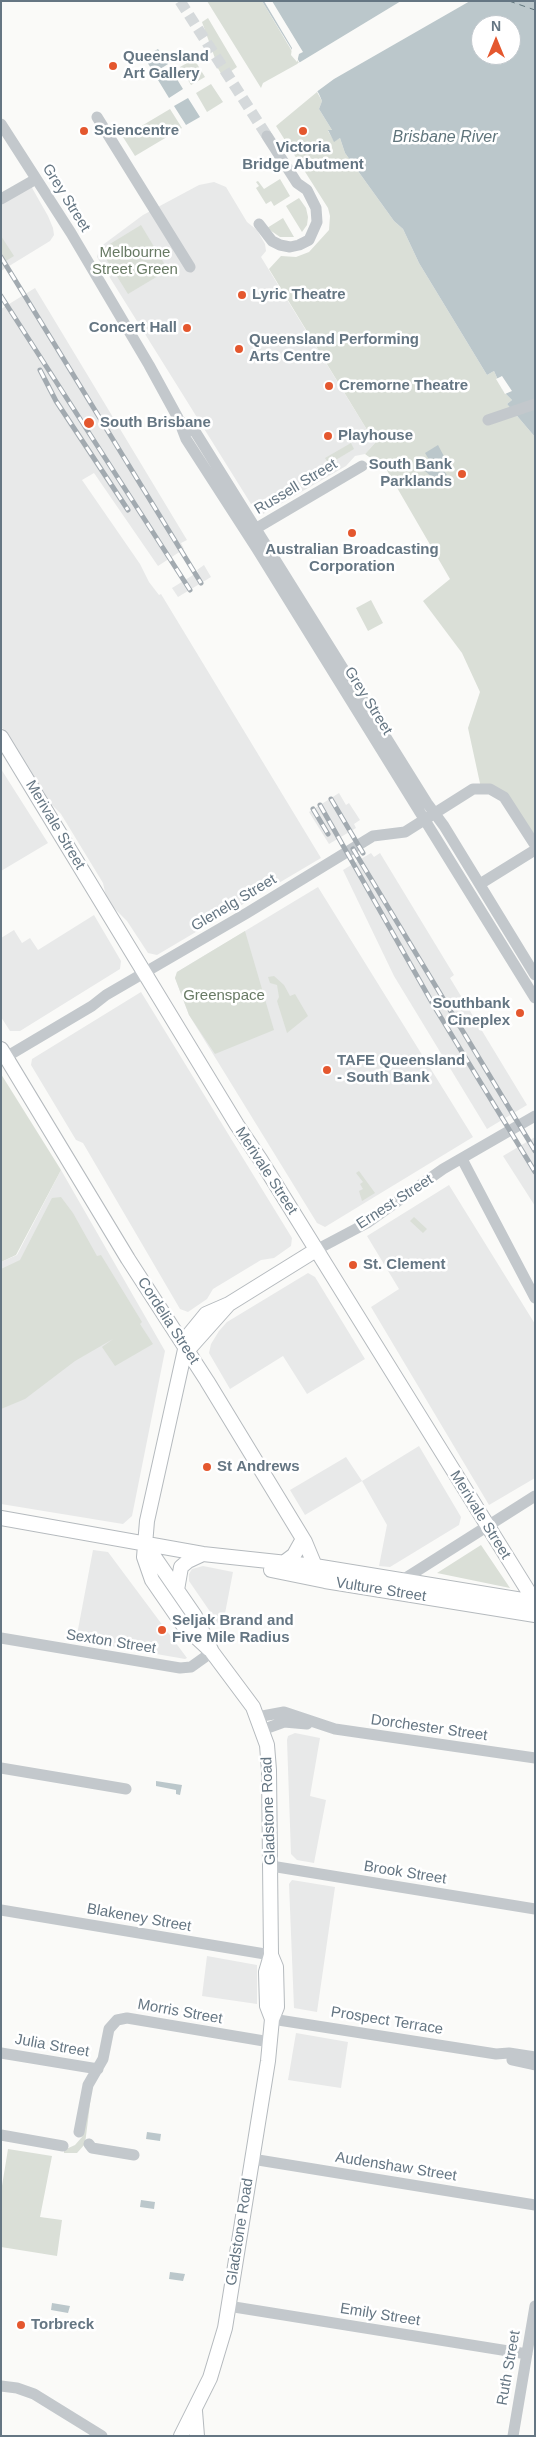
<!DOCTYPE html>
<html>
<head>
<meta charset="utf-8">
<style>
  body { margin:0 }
  #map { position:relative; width:536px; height:2437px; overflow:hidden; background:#fafaf8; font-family:Helvetica,sans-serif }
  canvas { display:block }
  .frame { position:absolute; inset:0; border:2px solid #657683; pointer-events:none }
  .north { position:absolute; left:471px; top:15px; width:50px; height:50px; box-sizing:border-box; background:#fff; border:1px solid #c1c8cd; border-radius:50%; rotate:0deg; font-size:14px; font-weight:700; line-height:20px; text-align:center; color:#657683 }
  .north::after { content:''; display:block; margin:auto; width:18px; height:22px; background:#e4572e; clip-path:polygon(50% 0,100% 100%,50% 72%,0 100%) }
</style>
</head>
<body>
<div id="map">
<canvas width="536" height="2437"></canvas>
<div class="frame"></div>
<div class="north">N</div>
</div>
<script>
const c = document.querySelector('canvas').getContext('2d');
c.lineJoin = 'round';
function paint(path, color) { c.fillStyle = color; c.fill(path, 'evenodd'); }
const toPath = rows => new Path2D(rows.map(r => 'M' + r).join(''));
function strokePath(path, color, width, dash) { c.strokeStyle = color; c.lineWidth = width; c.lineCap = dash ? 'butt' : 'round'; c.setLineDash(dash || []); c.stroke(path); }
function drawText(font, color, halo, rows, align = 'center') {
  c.font = font + ' Helvetica,sans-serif'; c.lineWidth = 5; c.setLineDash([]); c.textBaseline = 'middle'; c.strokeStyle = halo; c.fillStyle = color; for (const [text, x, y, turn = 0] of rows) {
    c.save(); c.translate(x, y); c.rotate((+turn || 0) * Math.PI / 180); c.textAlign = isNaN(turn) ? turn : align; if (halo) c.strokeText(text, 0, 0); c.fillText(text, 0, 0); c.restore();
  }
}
paint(toPath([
  [27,179,48,216,53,228,54,235,50,241,1,271,1,194],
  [214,182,226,187,247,222,257,230,265,244,266,251,261,257,375,443,365,454,355,456,346,466,263,514,256,512,97,257,100,247,143,215,199,185],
  [35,288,187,540,181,543,184,549,158,566,94,473,82,480,140,564,149,582,159,595,161,594,321,858,157,955,148,953,127,921,112,906,106,896,103,883,61,814,44,797,1,726,1,309],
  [204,565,211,577,178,597,172,588,198,572,197,570],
  [1,769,48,843,1,871],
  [339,793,346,805,349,803,360,820,354,824,356,828,329,844,309,812],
  [371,853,374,857,380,853,454,975,450,978,527,1105,487,1129,394,976,343,870],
  [318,887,473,1137,325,1227,317,1223,189,1015,175,978,177,972],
  [94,915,121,961,120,969,20,1031,10,1031,1,1017,1,938,14,930,22,943,30,938,38,950],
  [141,992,292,1238,291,1246,274,1258,261,1260,213,1289,207,1299,188,1312,180,1309,83,1143,76,1140,31,1065,32,1059],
  [535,1137,535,1206,503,1156],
  [61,1170,165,1351,132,1516,123,1524,1,1504,1,1262,17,1255],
  [449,1185,535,1324,535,1478,489,1505,371,1307,399,1289,367,1236],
  [308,1273,315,1277,365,1359,307,1394,283,1356,230,1389,209,1353,211,1344,219,1331,227,1322],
  [419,1446,461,1517,459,1525,390,1567,379,1566,387,1525,362,1481,305,1515,290,1490,346,1457,362,1481],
  [93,1550,108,1552,187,1658,185,1659,76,1640],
  [203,1566,233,1572,222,1629,189,1581,189,1574,192,1569],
  [295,1733,320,1738,310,1796,326,1800,314,1863,297,1860,291,1854,287,1740,288,1736],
  [292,1880,335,1887,317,2012,294,2008,289,1884],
  [207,1956,257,1965,257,2004,202,1996],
  [296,2033,348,2042,341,2088,288,2080]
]), '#e8e9e9');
paint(toPath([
  [207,1,262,1,299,63,263,83,261,88],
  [208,18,237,67,223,77,216,65,217,64,202,22],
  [194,59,205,77,191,85,180,67],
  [211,84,223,102,207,112,196,93],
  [317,92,322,101,319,109,332,130,328,131,334,141,340,138,345,153,394,221,403,229,419,263,487,375,494,371,503,391,512,400,507,404,535,437,535,845,504,797,481,788,468,728,480,692,462,653,423,601,450,579,385,467,375,468,372,459,365,454,375,443,269,269,281,256,296,257,309,252,329,230,330,216,328,208,276,126],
  [170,109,182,128,135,156,123,137],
  [280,179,290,196,274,206,271,201,266,204,256,188,259,186,256,182,258,181,264,189],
  [299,198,306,208,308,217,307,225,302,232,286,206],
  [283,218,294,237,280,237,267,228],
  [141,225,168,270,128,294,103,254,105,247],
  [1,236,14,256,1,264],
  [351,443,354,449,329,464,325,458],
  [371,600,383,623,368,631,356,608],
  [245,931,274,1030,215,1054,189,1015,175,978,177,972],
  [274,976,284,985,290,996,295,994,308,1016,287,1033,277,1001,279,997,277,985,270,983,268,977],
  [1,1074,61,1170,16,1255,1,1262],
  [359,1171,375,1193,362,1201,359,1191,363,1189,360,1184,363,1182,356,1173],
  [61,1197,73,1213,97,1256,101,1255,142,1322,140,1324,153,1344,115,1366,102,1347,113,1339,75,1361,25,1399,1,1409,1,1269,20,1260,52,1198],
  [414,1217,427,1229,423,1233,410,1221],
  [481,1545,510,1588,437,1573],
  [91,2096,85,2144,77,2153,64,2153,64,2150,75,2145,82,2137],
  [8,2149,52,2156,40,2217,62,2220,57,2256,1,2247,1,2192]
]), '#dadfd7');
paint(toPath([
  [262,1,535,1,535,437,507,404,512,400,503,391,494,371,487,375,419,263,403,229,394,221,345,153,340,138,334,142,328,130,332,130,319,109,322,101,319,94],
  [481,25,511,25,511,55,481,55],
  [158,49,168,64,154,73,144,57],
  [172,71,183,89,169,98,158,80],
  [188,98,200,117,186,125,174,106],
  [438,445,447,462,444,467,439,469,433,466,425,453],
  [430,468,436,472,444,471,447,475,439,478,433,478,425,471],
  [156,1781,182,1785,180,1795,176,1794,176,1790,156,1786],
  [147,2132,161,2134,160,2141,146,2139],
  [141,2200,155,2202,154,2209,140,2207],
  [170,2272,185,2274,183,2281,169,2279],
  [52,2303,70,2306,68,2313,51,2310]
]), '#bbc7cb');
paint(toPath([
  [264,1,272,1,303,52,299,54,297,62,291,55,292,48],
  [401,1,470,1,334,79,315,93,297,64],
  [502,376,512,391,505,394,496,379]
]), '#fafaf8');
strokePath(toPath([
  [509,1,535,10]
]), '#60757c', 1, [6, 5]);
strokePath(toPath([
  [180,1,267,136]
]), '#d5d9db', 11, [11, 5.5]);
const major = toPath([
  [1,737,237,1125,260,1159,535,1602],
  [1,1049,128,1259,207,1381,305,1542,315,1566,322,1575,341,1583],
  [187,1351,228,1305],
  [1,1518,203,1554,315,1566,535,1602],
  [144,1542,195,1616,212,1652,253,1707,267,1745,269,1770,271,1955,266,1972,267,2006,272,2019],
  [282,1564,294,1555,303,1539],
  [271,1570,325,1581,535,1615],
  [177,1590,181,1567,188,1561,203,1554],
  [209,1649,183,1625,152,1580,144,1557,147,1521,188,1336,206,1314,229,1304,316,1250],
  [195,2411,197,2436],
  [181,2436,210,2378,225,2328,268,2061,272,2019,277,2007,276,1967,271,1955]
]);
strokePath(major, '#b5babe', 16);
strokePath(toPath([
  [97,117,190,267],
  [1,124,71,233,149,365,178,418,186,439,257,549,535,998],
  [1,199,36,179],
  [259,224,272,241,280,245,290,247,299,245,309,240,317,222,316,208,307,190,297,183,267,136],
  [179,420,196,433,427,803,444,826,535,975],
  [488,420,535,404],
  [250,532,362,466],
  [480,884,535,850],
  [6,1057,92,1006,106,995,247,913,373,836,405,832,473,789,490,789,504,797,535,845],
  [462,1159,535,1298],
  [316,1250,367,1223,443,1169,535,1116],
  [401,1581,535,1496],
  [1,1638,180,1668,191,1667,212,1652],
  [257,1717,284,1712,335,1729,535,1758],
  [262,1730,284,1722,307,1724],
  [1,1768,126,1789],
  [271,1866,535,1909],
  [1,1910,271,1955],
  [272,2019,496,2054,509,2053,535,2057],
  [1,2053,98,2069],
  [512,2060,535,2065],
  [79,2132,88,2085,103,2059,109,2029,117,2020,127,2018,270,2042],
  [1,2135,63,2146],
  [89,2144,92,2148,134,2155],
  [252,2159,535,2205],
  [228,2306,527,2354],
  [1,2386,17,2388,34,2394,102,2436],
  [513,2436,535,2306]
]), '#c3c8cc', 11);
strokePath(major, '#fff', 14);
const rail = toPath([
  [1,257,201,583],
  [1,296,190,590],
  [40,370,56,401,128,510],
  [331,799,363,853],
  [320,805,434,1006,535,1172],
  [313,809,328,834],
  [353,849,535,1151]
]);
strokePath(rail, '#a2aab0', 5);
strokePath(rail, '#fff', 3, [9]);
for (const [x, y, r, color] of [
  [113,66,5,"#e4572e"],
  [84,131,5,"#e4572e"],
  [303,131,5,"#e4572e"],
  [242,295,5,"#e4572e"],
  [187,328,5,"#e4572e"],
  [239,349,5,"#e4572e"],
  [329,386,5,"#e4572e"],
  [89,423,6,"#e4572e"],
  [328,436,5,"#e4572e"],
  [462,474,5,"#e4572e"],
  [352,533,5,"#e4572e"],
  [520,1013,5,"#e4572e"],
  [327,1070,5,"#e4572e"],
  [353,1265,5,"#e4572e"],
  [207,1467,5,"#e4572e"],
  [162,1630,5,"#e4572e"],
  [21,2325,5,"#e4572e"]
]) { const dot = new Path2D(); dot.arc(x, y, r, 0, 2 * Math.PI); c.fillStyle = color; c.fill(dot); strokePath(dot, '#fff', 2); }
drawText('bold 15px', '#657683', '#fff', [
  ["Queensland",123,57],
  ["Art Gallery",123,74],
  ["Sciencentre",94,131],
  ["Victoria",303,148,"center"],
  ["Bridge Abutment",303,165,"center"],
  ["Lyric Theatre",252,295],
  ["Concert Hall",177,328,"right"],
  ["Queensland Performing",249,340],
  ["Arts Centre",249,357],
  ["Cremorne Theatre",339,386],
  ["South Brisbane",100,423],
  ["Playhouse",338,436],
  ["South Bank",452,465,"right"],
  ["Parklands",452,482,"right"],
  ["Australian Broadcasting",352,550,"center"],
  ["Corporation",352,567,"center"],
  ["Southbank",510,1004,"right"],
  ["Cineplex",510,1021,"right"],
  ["TAFE Queensland",337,1061],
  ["- South Bank",337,1078],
  ["St. Clement",363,1265],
  ["St Andrews",217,1467],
  ["Seljak Brand and",172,1621],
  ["Five Mile Radius",172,1638],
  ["Torbreck",31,2325]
], 'left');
drawText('15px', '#657683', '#fff', [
  ["Grey Street",66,198,58],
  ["Russell Street",296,487,-31],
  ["Grey Street",368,701,58],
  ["Merivale Street",55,825,59],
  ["Glenelg Street",234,903,-31],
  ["Merivale Street",266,1171,57],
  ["Ernest Street",395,1202,-33],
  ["Cordelia Street",168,1321,57],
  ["Merivale Street",480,1515,58],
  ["Vulture Street",381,1590,9],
  ["Sexton Street",111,1642,9],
  ["Dorchester Street",429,1728,8],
  ["Gladstone Road",269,1811,-92],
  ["Brook Street",405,1873,9],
  ["Blakeney Street",139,1918,10],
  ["Morris Street",180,2012,10],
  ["Prospect Terrace",387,2021,9],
  ["Julia Street",52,2046,10],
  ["Audenshaw Street",396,2167,9],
  ["Gladstone Road",240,2232,-81],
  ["Emily Street",380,2315,9],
  ["Ruth Street",509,2368,-80]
]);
drawText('15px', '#687a64', '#fff', [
  ["Melbourne",135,253],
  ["Street Green",135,270],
  ["Greenspace",224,996]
]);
drawText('italic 16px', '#60757c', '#fff', [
  ["Brisbane River",445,138]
]);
</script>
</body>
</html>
